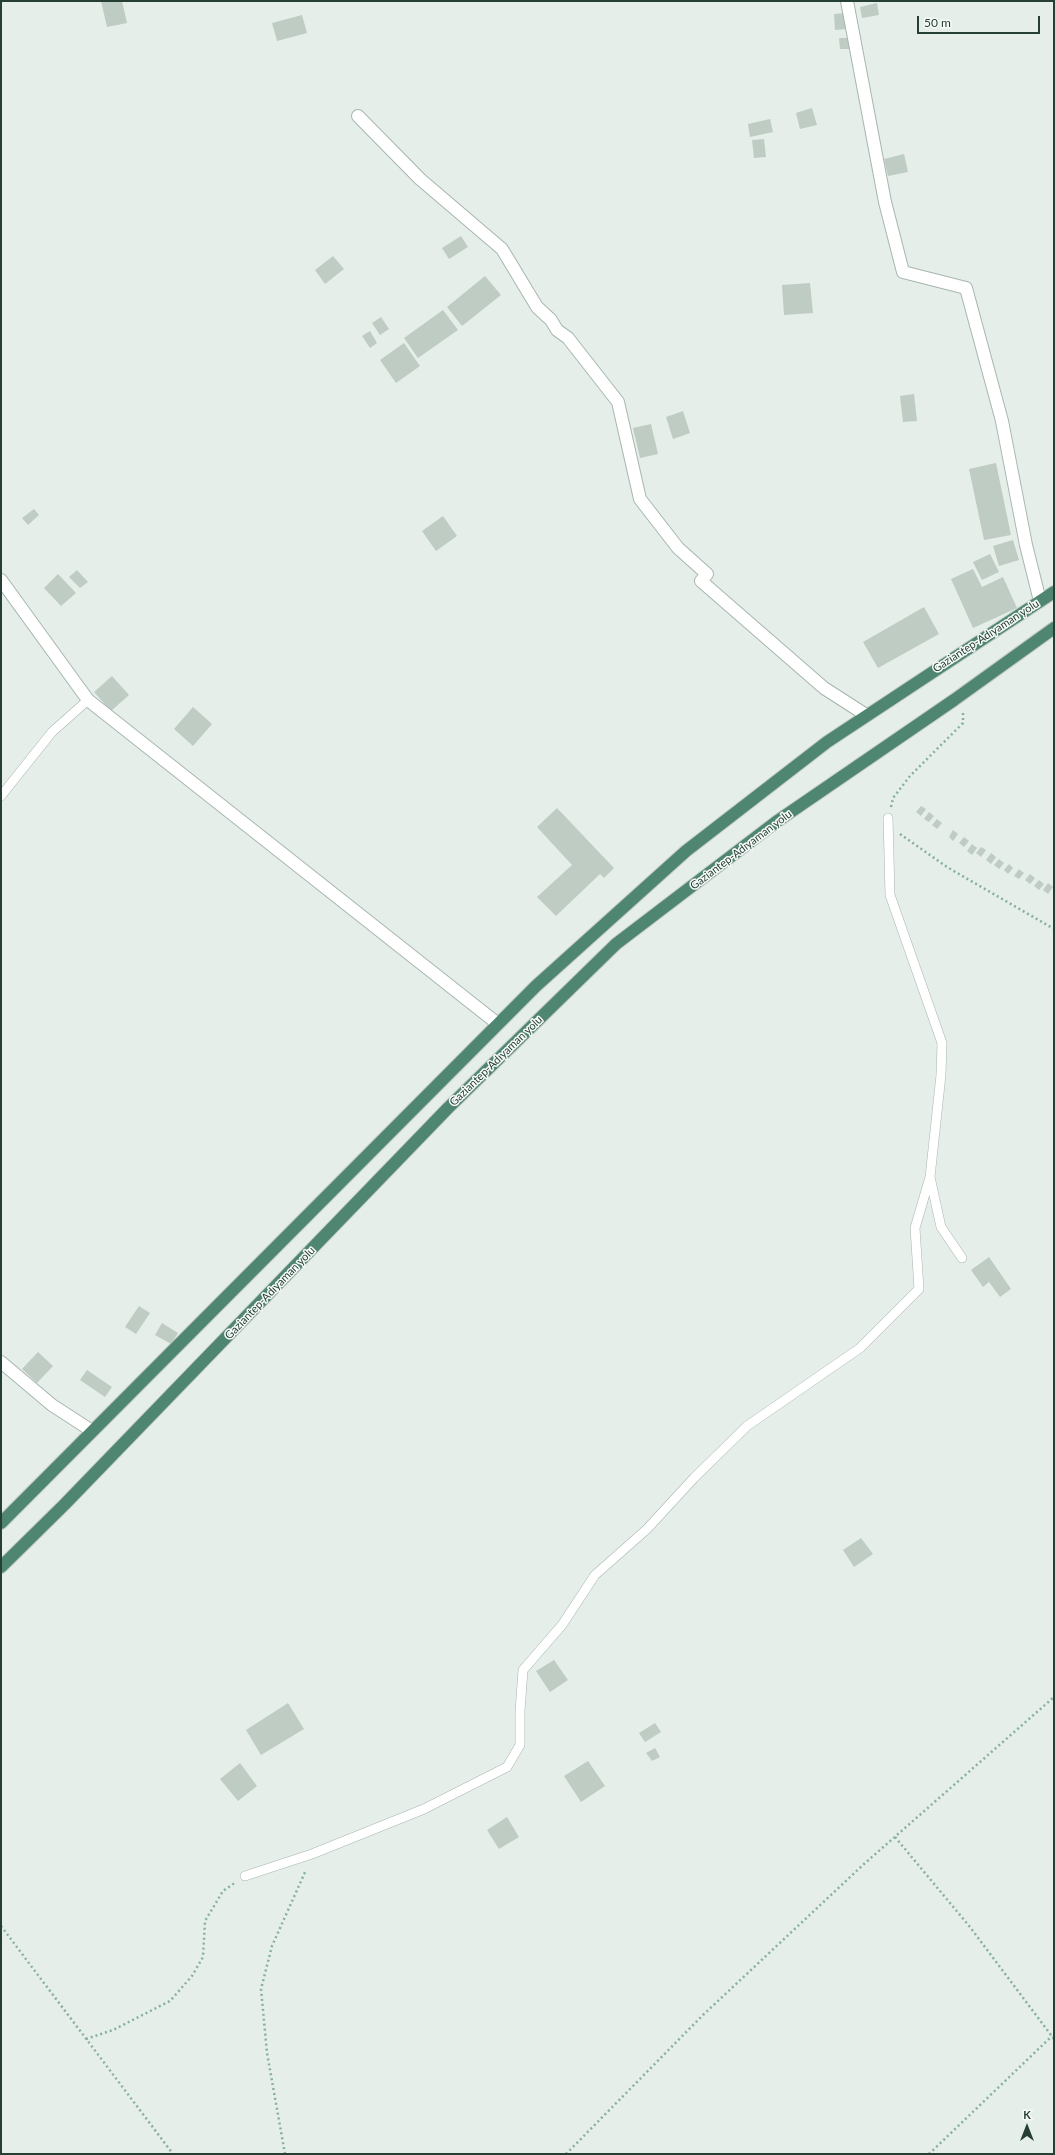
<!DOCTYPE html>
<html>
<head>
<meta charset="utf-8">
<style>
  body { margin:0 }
  #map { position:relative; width:1055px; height:2155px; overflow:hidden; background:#e5eee9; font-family:Lato,sans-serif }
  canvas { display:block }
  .frame { position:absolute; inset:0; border:2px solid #253f34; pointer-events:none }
  .north { position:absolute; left:1007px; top:2107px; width:40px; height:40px; -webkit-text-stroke:3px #f6faf8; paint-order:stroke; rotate:0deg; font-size:11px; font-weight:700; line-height:16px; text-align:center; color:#253f34 }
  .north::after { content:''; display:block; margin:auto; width:14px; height:18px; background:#253f34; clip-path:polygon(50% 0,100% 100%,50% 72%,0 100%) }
  .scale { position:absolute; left:917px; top:16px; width:123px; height:18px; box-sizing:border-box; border:2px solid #253f34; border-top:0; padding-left:5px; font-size:12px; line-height:14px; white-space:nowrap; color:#253f34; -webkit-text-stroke:3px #f6faf8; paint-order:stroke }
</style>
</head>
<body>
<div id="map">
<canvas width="1055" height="2155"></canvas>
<div class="frame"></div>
<div class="north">K</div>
<div class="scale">50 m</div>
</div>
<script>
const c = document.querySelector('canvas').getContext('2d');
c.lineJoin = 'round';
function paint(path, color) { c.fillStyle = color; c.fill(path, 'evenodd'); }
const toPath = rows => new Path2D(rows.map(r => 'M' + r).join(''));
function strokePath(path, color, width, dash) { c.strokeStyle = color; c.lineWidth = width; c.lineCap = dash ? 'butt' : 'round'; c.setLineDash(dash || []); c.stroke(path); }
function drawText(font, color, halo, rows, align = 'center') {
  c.font = font + ' Lato,sans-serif'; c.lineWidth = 3; c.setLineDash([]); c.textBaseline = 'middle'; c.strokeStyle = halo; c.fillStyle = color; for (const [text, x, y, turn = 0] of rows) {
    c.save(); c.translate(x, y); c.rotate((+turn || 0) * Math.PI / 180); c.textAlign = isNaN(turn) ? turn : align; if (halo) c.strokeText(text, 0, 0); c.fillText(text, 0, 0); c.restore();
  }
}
paint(toPath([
  [101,1,122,1,127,23,107,27],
  [877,3,879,15,862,18,860,7],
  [846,13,847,29,835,30,834,14],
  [302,15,307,33,277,41,272,23],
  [839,38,849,38,849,49,840,49],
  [812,108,817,125,800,129,796,113],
  [770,119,773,132,750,137,748,124],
  [764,139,766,157,754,158,752,140],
  [904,154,908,172,888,176,884,159],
  [461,236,468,247,449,259,442,248],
  [333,256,344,269,325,284,315,270],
  [485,276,501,295,462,326,447,307],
  [810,283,813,313,784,315,782,285],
  [443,310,458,330,418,358,404,338],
  [381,317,389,329,380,335,372,323],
  [370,331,377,343,370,348,362,336],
  [404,343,420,366,396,383,380,360],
  [914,394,917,421,903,422,900,396],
  [683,411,690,433,673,439,666,417],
  [651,424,658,454,640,458,633,428],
  [996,463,1011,535,984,540,969,469],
  [34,509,39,515,28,525,22,518],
  [443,516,457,536,436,551,422,531],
  [1013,540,1019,560,999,566,993,546],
  [990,554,999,572,982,580,973,562],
  [973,569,982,587,1003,577,1017,608,973,628,951,579],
  [77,570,88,582,80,588,69,577],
  [58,574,76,593,61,606,44,588],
  [924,607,939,634,878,668,863,642],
  [112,676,129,695,111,711,94,692],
  [193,707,212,724,193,746,174,729],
  [921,806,926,809,921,816,916,812],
  [557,808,614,868,604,878,600,874,556,916,537,897,572,865,537,827],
  [929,812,934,816,929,822,924,819],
  [937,819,942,823,937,829,932,825],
  [953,830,958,834,953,841,949,837],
  [964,837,969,841,964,847,959,843],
  [972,844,977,848,972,855,967,851],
  [981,847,986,850,981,857,976,853],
  [991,853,996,857,991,864,986,860],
  [999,859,1004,863,999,869,994,865],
  [1009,864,1013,868,1008,874,1004,870],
  [1019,869,1024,873,1019,879,1014,876],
  [1030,874,1035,878,1030,884,1025,880],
  [1039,880,1044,884,1039,890,1034,886],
  [1048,883,1053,887,1048,894,1043,890],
  [989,1257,1011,1289,1000,1297,989,1282,983,1287,971,1270],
  [139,1306,150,1313,136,1334,125,1327],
  [162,1323,178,1333,171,1344,155,1335],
  [38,1352,53,1366,37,1383,22,1369],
  [87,1370,112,1387,105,1397,80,1380],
  [861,1538,873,1554,854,1567,843,1550],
  [554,1660,568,1680,550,1692,536,1671],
  [288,1703,304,1729,261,1755,246,1730],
  [655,1723,661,1732,645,1742,639,1733],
  [655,1748,660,1757,652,1761,646,1753],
  [588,1761,605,1786,581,1802,564,1776],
  [240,1763,257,1786,238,1801,220,1779],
  [507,1817,519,1837,499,1849,487,1830]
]), '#beccc4');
const service = toPath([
  [1,796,52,732,88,700],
  [888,818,890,895,942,1043,941,1075,930,1177,941,1227,962,1258],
  [245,1876,312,1854,424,1809,507,1767,520,1745,520,1711,523,1670,562,1625,595,1575,647,1529,694,1478,747,1426,860,1348,919,1289,915,1228,930,1177]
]);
const minor = toPath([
  [847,1,885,202,903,272,966,288,1002,421,1026,545,1040,601],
  [358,116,420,179,502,249,537,307,551,320,557,330,568,338,618,402,640,499,678,548,707,574,701,581,824,688,866,715],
  [1,580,88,700,498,1024],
  [1,1362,52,1405,92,1431]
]);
const trunk = toPath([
  [1,1523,536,986,686,851,827,742,1054,592],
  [1,1567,64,1505,448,1108,616,944,776,822,954,700,1054,628]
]);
strokePath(service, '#a8b6af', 10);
strokePath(minor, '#a8b6af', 14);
strokePath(trunk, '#c2c9c6', 14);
strokePath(toPath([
  [891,807,893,798,910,776,963,723,963,711],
  [900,834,947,867,1054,929],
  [895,1837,970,1927,1054,2039],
  [1,1926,173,2154],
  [86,2039,113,2030,170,2001,192,1976,203,1957,205,1921,223,1891,236,1882],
  [285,2154,267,2053,261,1989,272,1946,306,1870],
  [566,2154,703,2015,864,1864,1054,1697],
  [929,2154,1052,2036]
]), '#87b09d', 2.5, [2, 3]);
strokePath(service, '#fff', 9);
strokePath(minor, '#fff', 12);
strokePath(trunk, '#4f8672', 12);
drawText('11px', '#253f34', '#f6faf8', [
  ["Gaziantep-Adıyaman yolu",986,636,-33],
  ["Gaziantep-Adıyaman yolu",741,850,-37],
  ["Gaziantep-Adıyaman yolu",496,1061,-44],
  ["Gaziantep-Adıyaman yolu",270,1293,-46]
]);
</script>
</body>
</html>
